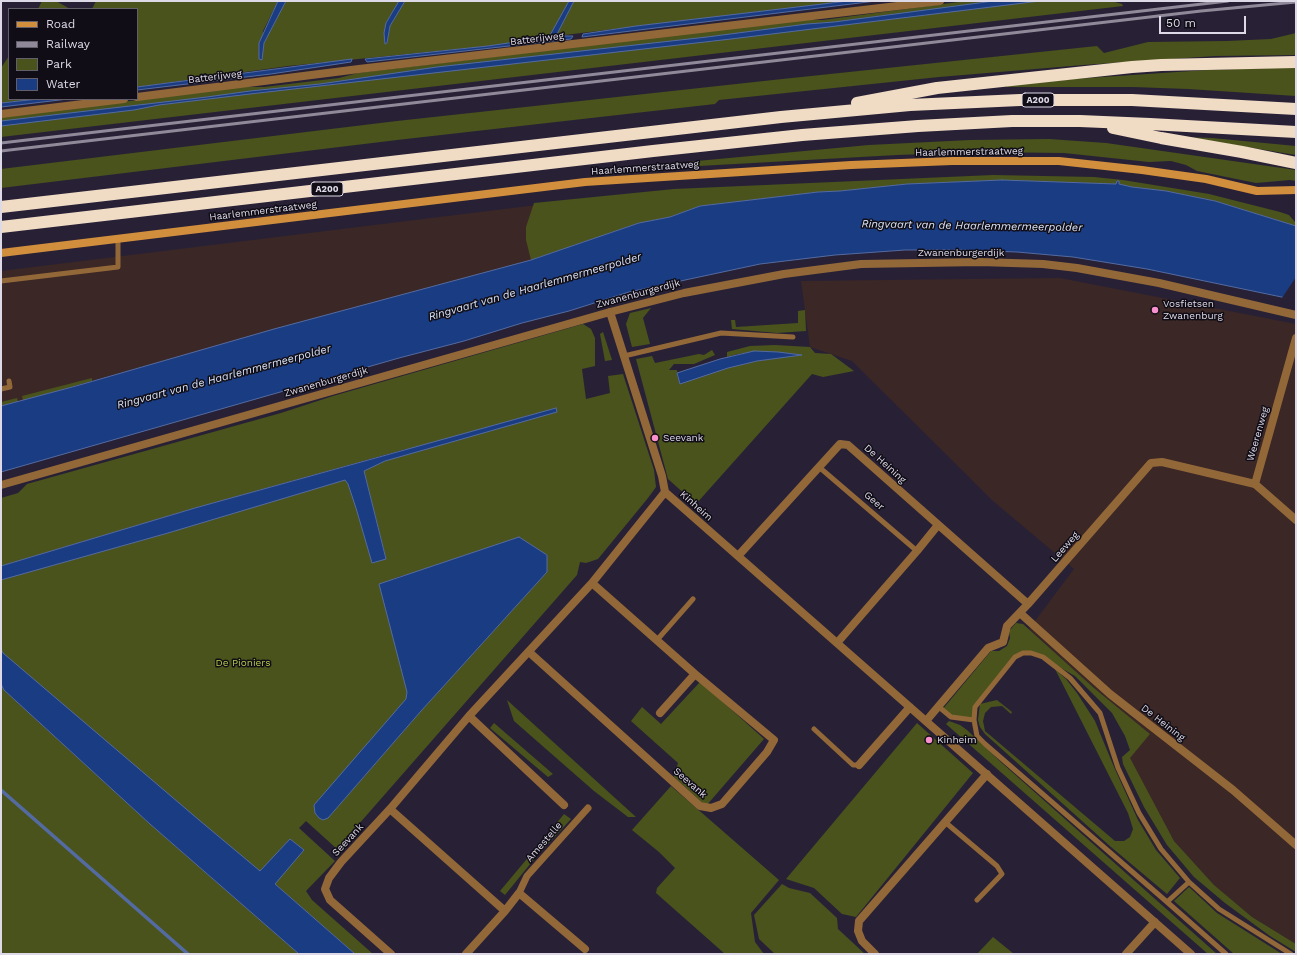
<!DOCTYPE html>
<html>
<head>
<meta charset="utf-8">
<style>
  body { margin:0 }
  #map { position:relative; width:1297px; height:955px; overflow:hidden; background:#282136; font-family:"Work Sans",sans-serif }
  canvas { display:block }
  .frame { position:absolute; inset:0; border:2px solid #ddd9e7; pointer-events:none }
  .legend { position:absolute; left:8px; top:8px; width:130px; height:92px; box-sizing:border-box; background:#100d16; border:1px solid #625f6a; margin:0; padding:5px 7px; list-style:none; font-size:12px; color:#ddd9e7 }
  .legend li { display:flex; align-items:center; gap:8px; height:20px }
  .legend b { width:20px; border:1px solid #625f6a }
  .scale { position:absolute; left:1159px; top:16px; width:87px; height:18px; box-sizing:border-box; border:2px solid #ddd9e7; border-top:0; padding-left:5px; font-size:12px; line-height:14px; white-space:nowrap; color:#ddd9e7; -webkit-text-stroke:3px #100d16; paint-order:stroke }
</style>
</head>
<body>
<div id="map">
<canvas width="1297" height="955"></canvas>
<div class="frame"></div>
<ul class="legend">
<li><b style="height:5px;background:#d18e3c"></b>Road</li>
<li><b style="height:5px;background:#8f899a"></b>Railway</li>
<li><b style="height:11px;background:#4a531c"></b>Park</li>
<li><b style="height:11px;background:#1a3c83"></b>Water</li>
</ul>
<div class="scale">50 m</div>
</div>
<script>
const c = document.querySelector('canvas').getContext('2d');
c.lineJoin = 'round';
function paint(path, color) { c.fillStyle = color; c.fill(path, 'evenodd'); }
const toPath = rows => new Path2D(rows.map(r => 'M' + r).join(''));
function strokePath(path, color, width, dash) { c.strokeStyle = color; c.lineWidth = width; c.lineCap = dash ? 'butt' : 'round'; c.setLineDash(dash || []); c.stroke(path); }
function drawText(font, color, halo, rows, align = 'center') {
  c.font = font + ' "Work Sans",sans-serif'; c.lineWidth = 3; c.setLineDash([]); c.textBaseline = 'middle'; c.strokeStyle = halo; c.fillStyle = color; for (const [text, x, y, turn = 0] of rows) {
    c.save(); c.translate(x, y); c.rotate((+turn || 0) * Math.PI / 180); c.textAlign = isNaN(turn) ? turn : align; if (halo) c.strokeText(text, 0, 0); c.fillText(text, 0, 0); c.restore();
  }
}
paint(toPath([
  [537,205,538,258,199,351,1,406,1,271],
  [1060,278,1296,324,1296,944,1252,917,1214,885,1174,841,1129,758,1150,734,1094,688,1029,629,1074,569,993,501,852,361,810,347,801,281]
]), '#3b2725');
paint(toPath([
  [42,1,56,1,70,9,38,9],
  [96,1,278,1,263,31,262,60,264,43,286,1,399,1,386,23,386,44,387,43,390,26,405,1,569,1,550,37,488,46,288,66,137,87,137,9,92,9],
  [574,1,850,1,556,36],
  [966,1,1111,1,1122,4,1123,6,1,137,1,117,242,87,264,87,339,78,358,73,801,20,823,20],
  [1296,33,1296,55,1215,56,1083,65,939,77,719,100,715,104,397,140,1,188,1,169,397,121,773,80,1097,46,1104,53,1148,42,1227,41,1271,39],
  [9,56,9,99,38,99,1,103,1,68],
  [1269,68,1296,68,1296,96,1188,89,1133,87,1007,87,1006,86,1073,79,1207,70],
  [1185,137,1212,138,1296,146,1296,155],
  [1049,139,1106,143,1296,170,1296,181,1290,180,1256,183,1197,171,1186,165,1171,161,1149,162,1064,153,981,152,897,155,627,170,622,168,869,145,970,140],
  [993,175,1094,177,1123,180,1209,194,1280,212,1289,215,1295,222,1296,226,1215,201,1166,191,1132,187,1118,184,1119,182,1117,181,1116,184,1002,180,907,184,840,191,818,192,700,206,670,217,639,223,531,260,526,240,526,227,534,203,674,189],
  [651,308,643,318,650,344,632,347,626,324,630,313],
  [805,310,806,331,777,333,732,329,731,320,735,320,736,327,798,323,798,311],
  [583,324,591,329,595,338,595,366,582,369,586,399,610,393,608,376,623,374,654,470,656,487,648,498,598,559,586,563,580,562,577,575,337,849,306,821,299,828,335,861,306,891,312,900,373,954,355,954,275,884,299,846,290,839,259,874,1,659,1,575,350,473,386,558,364,471,406,449,195,508,1,566,1,498,18,493,27,484,281,413,333,396],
  [547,554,547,572,421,711,328,818,415,697,393,579,401,576],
  [603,332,612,360,605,361,600,334],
  [775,345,810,347,815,353,831,354,854,371,823,377,812,374,696,504,668,479,636,359,652,356,655,363,699,354,704,355,712,350,715,355,694,364,674,364,669,370,677,370,678,379,757,361,800,355,764,351,738,354,727,357,727,352,750,346],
  [92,378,92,381,23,401,22,396],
  [17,398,18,402,1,406,1,402],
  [1016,623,1023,624,1094,688,1150,734,1130,758,1174,841,1214,885,1252,917,1296,944,1296,952,1270,936,1225,903,1194,877,1167,845,1144,807,1123,764,1122,757,1130,750,1125,736,1112,713,1075,676,1038,655,1019,654,978,701,974,720,951,717,942,710,991,651,999,651,1007,646,1010,638,1009,631],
  [1055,669,1066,679,1077,693,1095,721,1114,767,1138,820,1156,850,1180,878,1167,894,1111,847,985,734,980,727,978,720,980,704,997,700,1012,712,1011,714,1002,706,991,707,985,713,983,721,985,731,1115,841,1124,841,1130,837,1133,829,1128,813],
  [699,683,703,684,764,739,706,806,674,777,678,763,631,721,642,707,661,724],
  [1,684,4,690,150,824,299,954,1,954],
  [507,700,636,817,628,817,594,791,514,721],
  [949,721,960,725,967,730,1003,764,1217,954,1208,954,946,724],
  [494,723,553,774,548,777,490,728],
  [917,723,973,773,856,917,842,914,814,888,786,879],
  [671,786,779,880,751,913,755,942,764,954,725,954,656,893,657,888,675,868,659,852,632,830],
  [564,814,571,819,538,855,534,851],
  [531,854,535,858,505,895,500,891],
  [782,884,789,888,810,893,837,918,838,929,865,954,775,954,759,939,754,915],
  [1189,887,1217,913,1282,954,1234,954,1174,901],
  [993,937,1014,954,977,954]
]), '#4a531c');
const water = toPath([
  [278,1,286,1,264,43,262,60,259,59,259,43,278,1],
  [399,1,405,1,390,26,387,43,385,44,384,33,386,23,399,1],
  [569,1,574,1,556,36,573,36,571,39,367,62,365,59,488,46,549,37,569,1],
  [848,1,876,1,582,37,583,34,636,26,848,1],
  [994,1,1040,1,731,39,250,94,159,105,134,110,1,126,1,121,207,97,250,91,320,84,437,67,707,37,807,24,834,22,994,1],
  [352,59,351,62,271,74,137,90,137,87,352,59],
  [38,99,68,99,1,107,1,103,38,99],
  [1002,180,1116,184,1117,181,1119,181,1119,184,1132,187,1166,191,1215,201,1296,226,1296,300,1147,269,1073,257,1017,252,960,250,905,250,835,255,760,264,629,292,569,311,522,323,464,341,399,358,1,472,1,406,76,386,274,329,531,260,639,223,670,217,700,206,818,192,840,191,907,184,1002,180],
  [754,351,778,352,802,355,757,361,728,368,680,384,677,373,720,359,754,351],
  [556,408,557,412,385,461,364,471,386,559,372,563,356,508,348,484,345,480,168,533,1,580,1,566,195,508,556,408],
  [519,537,547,555,547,572,421,711,328,818,323,820,319,818,315,813,314,805,406,699,407,692,379,584,519,537],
  [1,649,3,653,199,820,260,871,290,839,304,850,275,884,355,954,299,954,150,824,4,690,1,684,1,649]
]);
paint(water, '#1a3c83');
strokePath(water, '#546ba1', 1);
paint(toPath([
  [1296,277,1296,301,1282,298]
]), '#282136');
strokePath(toPath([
  [1,790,188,954]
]), '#546ba1', 3.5);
strokePath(toPath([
  [1,281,118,267,118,239],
  [624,356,721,333,793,337],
  [1,389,10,387,9,381],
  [819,467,917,551],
  [657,640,693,599],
  [939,707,951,717,974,720],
  [814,729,853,765,859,765],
  [945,822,997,866,1002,874,977,900],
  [1167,902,985,744,977,736,974,720,975,707,1015,657,1023,653,1031,653,1043,657,1070,678,1100,713,1118,768,1139,813,1161,849,1189,882],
  [1226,954,1167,902,1189,882,1219,909,1291,954]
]), '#936839', 5);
strokePath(toPath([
  [519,893,527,876,588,808]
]), '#936839', 7);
strokePath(toPath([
  [137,97,359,69,940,1],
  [1,114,124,99],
  [610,312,662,476,665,492,1191,954],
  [738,556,840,444,848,445,1028,604],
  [1020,613,1110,694,1233,790,1296,845],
  [837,643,917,551,938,525],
  [529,652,700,806,711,808,722,804,767,752,774,740,695,674,592,583],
  [660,713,695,674],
  [469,716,564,805],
  [926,721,988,648,1003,642,1007,626,1028,604,1151,463,1162,462,1255,484],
  [859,765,910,707],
  [390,809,505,911],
  [391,954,330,900,325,889,329,878,341,862,390,809,469,716,592,583,665,492],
  [466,954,505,911,519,893,585,949],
  [875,954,862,941,858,931,859,921,987,774],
  [1126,954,1155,922]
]), '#936839', 8);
strokePath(toPath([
  [1296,338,1255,484,1296,520],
  [1,485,610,312,684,293,784,274,861,264,980,262,1043,264,1077,268,1159,283,1296,315]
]), '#936839', 8);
strokePath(toPath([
  [1,253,585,182,851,165,952,161,1059,161,1142,170,1206,179,1257,191,1296,190]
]), '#d18e3c', 8);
strokePath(toPath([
  [857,103,937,88,1132,67,1161,65,1296,62],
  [1113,128,1161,138,1242,152,1296,163],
  [1,207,781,117,910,105,1020,100,1132,100,1296,109],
  [1,227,653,151,802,135,918,126,1012,121,1080,121,1150,124,1296,132]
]), '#f0dbc5', 12);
strokePath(toPath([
  [1,143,1228,1],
  [1,151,1201,11,1296,2]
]), '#8f899a', 3);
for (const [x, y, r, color] of [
  [1155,310,4,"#f790cd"],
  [655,438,4,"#f790cd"],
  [929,740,4,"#f790cd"]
]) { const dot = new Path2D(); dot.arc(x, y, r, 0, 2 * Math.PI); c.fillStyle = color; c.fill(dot); strokePath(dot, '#100d16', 1.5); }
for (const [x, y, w] of [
  [1038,100,32],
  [327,189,32]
]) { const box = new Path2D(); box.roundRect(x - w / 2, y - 7, w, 14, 3); c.fillStyle = '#100d16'; c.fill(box); strokePath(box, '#ddd9e7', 1); }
drawText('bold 9px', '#ddd9e7', null, [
  ["A200",1038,100],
  ["A200",327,189]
]);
drawText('10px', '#ddd9e7', '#100d16', [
  ["Batterijweg",537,39,-7],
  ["Batterijweg",215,77,-7],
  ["Haarlemmerstraatweg",969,152,-1],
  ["Haarlemmerstraatweg",645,168,-4],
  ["Haarlemmerstraatweg",263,211,-7],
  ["Zwanenburgerdijk",961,253],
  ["Zwanenburgerdijk",638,294,-15],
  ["Zwanenburgerdijk",326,382,-16],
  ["Weerenweg",1258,434,-74],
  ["De Heining",885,464,42],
  ["Geer",874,501,41],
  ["Kinheim",696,506,42],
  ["Leeweg",1065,547,-49],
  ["De Heining",1163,723,38],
  ["Seevank",690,783,41],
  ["Seevank",348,840,-47],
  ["Amestelle",544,842,-49]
]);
drawText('10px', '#ddd9e7', '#100d16', [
  ["Vosfietsen",1163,304],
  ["Zwanenburg",1163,316],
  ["Seevank",663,438],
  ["Kinheim",937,740]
], 'left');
drawText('10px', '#b8cd49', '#100d16', [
  ["De Pioniers",243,663]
]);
drawText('italic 11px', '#d8e4f8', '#100d16', [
  ["Ringvaart van de Haarlemmermeerpolder",972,226,1],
  ["Ringvaart van de Haarlemmermeerpolder",535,287,-16],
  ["Ringvaart van de Haarlemmermeerpolder",224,377,-15]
]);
</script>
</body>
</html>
